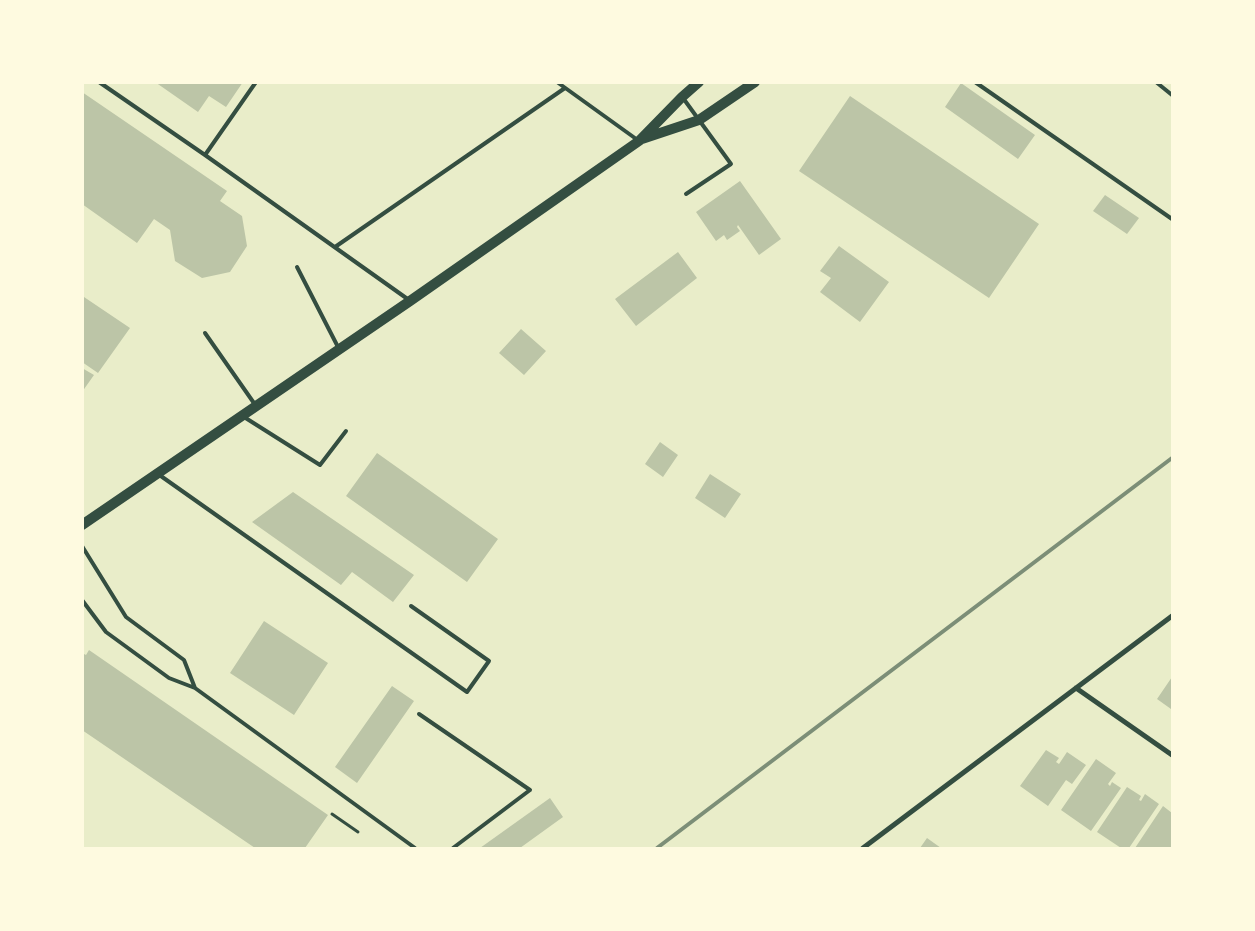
<!DOCTYPE html>
<html>
<head>
<meta charset="utf-8">
<style>
  body { margin:0 }
  #map { position:relative; width:1255px; height:931px; overflow:hidden; background:#e9edc9; font-family:Poppins,sans-serif }
  canvas { display:block }
  .frame { position:absolute; inset:0; border:84px solid #fefae0; pointer-events:none }
</style>
</head>
<body>
<div id="map">
<canvas width="1255" height="931"></canvas>
<div class="frame"></div>
</div>
<script>
const c = document.querySelector('canvas').getContext('2d');
c.lineJoin = 'round';
function paint(path, color) { c.fillStyle = color; c.fill(path, 'evenodd'); }
const toPath = rows => new Path2D(rows.map(r => 'M' + r).join(''));
function strokePath(path, color, width, dash) { c.strokeStyle = color; c.lineWidth = width; c.lineCap = dash ? 'butt' : 'round'; c.setLineDash(dash || []); c.stroke(path); }
paint(toPath([
  [155,82,243,82,226,107,209,96,198,112],
  [961,83,1035,135,1018,159,945,107],
  [82,92,227,191,220,201,242,216,247,246,230,272,202,278,175,261,170,230,154,219,137,243,82,204],
  [850,96,1039,224,989,298,799,171],
  [740,181,781,239,759,255,738,225,737,227,740,231,727,240,724,235,716,241,696,212],
  [1105,195,1139,218,1127,234,1093,211],
  [839,246,889,282,860,322,820,292,831,278,820,271],
  [678,252,697,278,636,326,615,299],
  [84,297,130,328,98,373,82,362,82,299],
  [521,329,546,351,524,375,499,353],
  [82,368,94,375,82,392],
  [660,442,678,455,663,477,645,464],
  [377,453,498,539,467,582,346,496],
  [710,474,741,494,725,518,695,498],
  [293,492,414,575,393,602,352,572,341,585,252,522],
  [264,621,328,663,294,715,230,673],
  [89,650,328,815,305,848,255,848,82,730,82,653,86,655],
  [1172,677,1172,707,1171,709,1157,699],
  [392,686,414,701,357,783,335,767],
  [1046,750,1059,758,1056,762,1059,764,1067,752,1086,765,1072,784,1066,780,1048,806,1020,786],
  [1096,759,1116,773,1108,784,1110,786,1112,782,1121,788,1091,831,1061,810],
  [1127,787,1141,796,1139,800,1141,801,1145,794,1159,804,1129,848,1121,848,1097,832],
  [550,798,563,817,520,848,480,848],
  [1163,806,1172,813,1172,848,1135,848],
  [927,838,941,848,920,848]
]), '#bcc5a7');
strokePath(toPath([
  [332,814,358,832]
]), '#344e41', 3);
strokePath(toPath([
  [99,82,205,155],
  [256,82,205,155,409,300],
  [557,82,639,141],
  [975,82,1172,219],
  [1156,82,1172,95],
  [683,98,731,164,686,194],
  [335,247,565,88],
  [297,267,339,349],
  [205,333,256,406],
  [244,417,320,465,346,431],
  [158,474,467,692,489,661,411,606],
  [82,546,126,617,184,660,195,688],
  [82,600,106,632,169,678,195,688,415,848],
  [419,714,530,790,453,848]
]), '#344e41', 4);
strokePath(toPath([
  [1076,688,1172,755],
  [863,848,1172,616]
]), '#344e41', 5);
strokePath(toPath([
  [642,139,699,120,755,82],
  [82,525,410,301,639,141,682,97,699,82]
]), '#344e41', 10);
strokePath(toPath([
  [657,848,1172,458]
]), '#7c8e77', 4);
</script>
</body>
</html>
